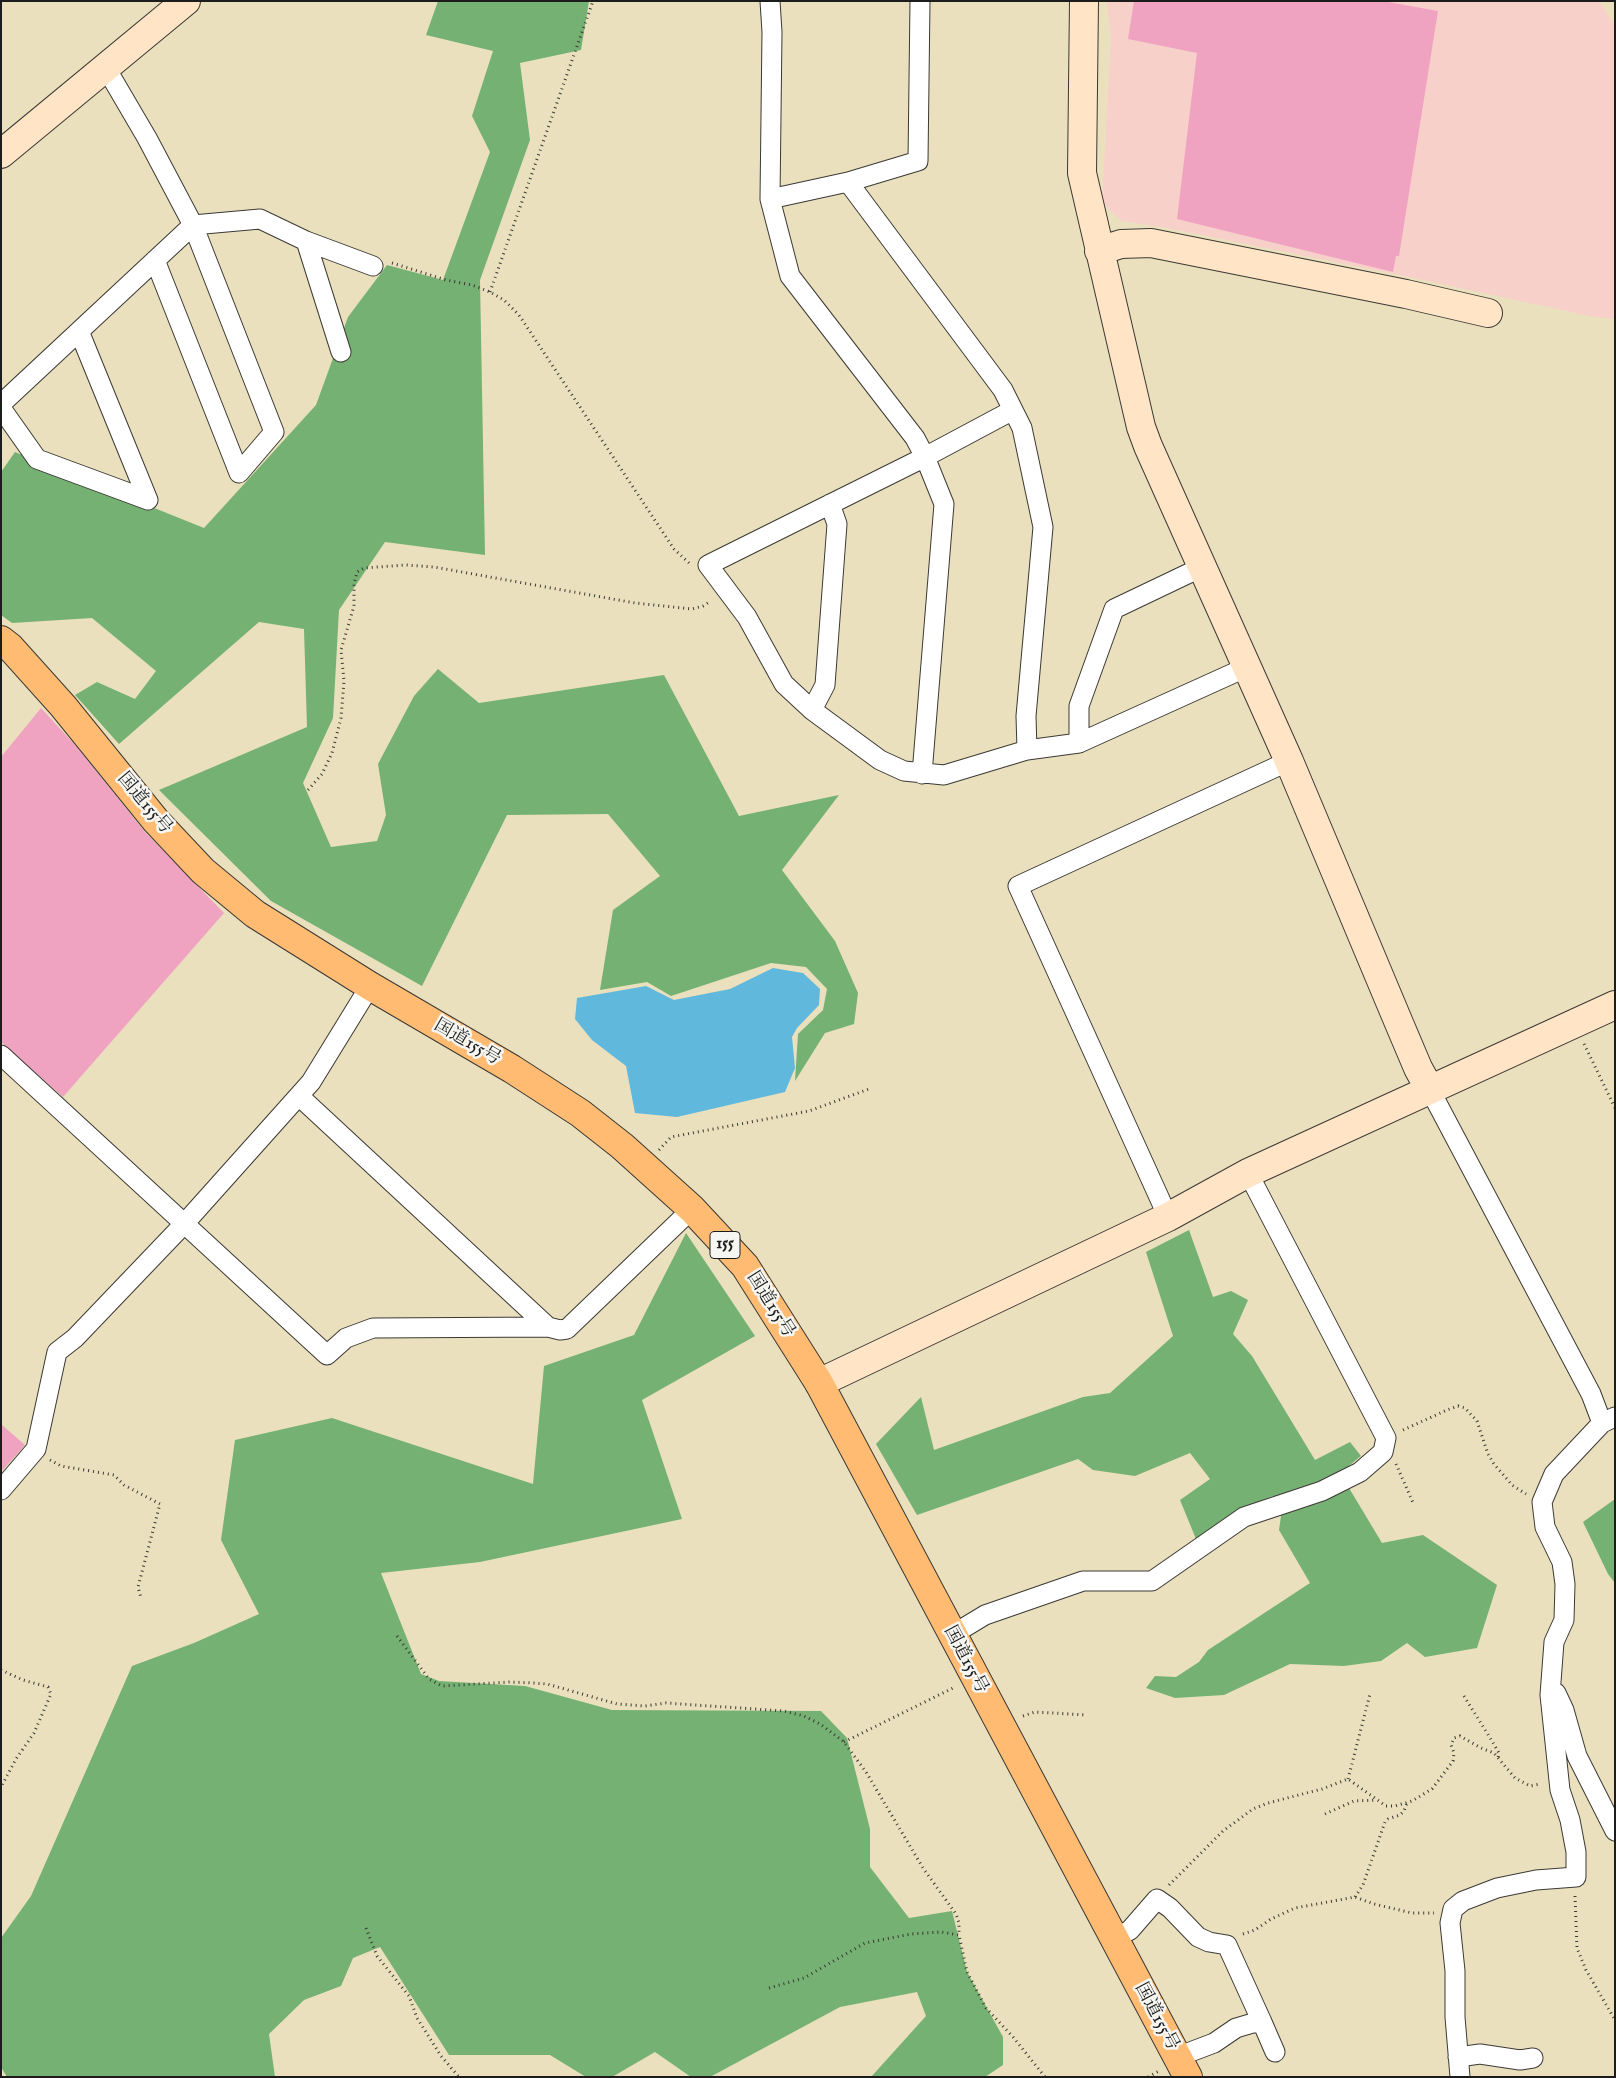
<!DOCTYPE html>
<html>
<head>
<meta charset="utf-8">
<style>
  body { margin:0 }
  #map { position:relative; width:1616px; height:2078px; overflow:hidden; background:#eae0bd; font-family:"IM FELL English",serif }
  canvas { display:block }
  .frame { position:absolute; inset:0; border:2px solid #1c1c1c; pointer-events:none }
</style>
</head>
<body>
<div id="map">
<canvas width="1616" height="2078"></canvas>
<div class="frame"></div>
</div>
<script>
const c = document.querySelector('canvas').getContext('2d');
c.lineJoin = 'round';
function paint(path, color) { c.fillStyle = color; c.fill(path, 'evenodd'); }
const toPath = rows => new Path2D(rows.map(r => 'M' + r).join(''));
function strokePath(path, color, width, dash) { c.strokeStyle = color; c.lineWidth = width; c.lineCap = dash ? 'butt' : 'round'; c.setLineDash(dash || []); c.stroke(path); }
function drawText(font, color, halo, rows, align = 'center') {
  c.font = font + ' "IM FELL English","Noto Serif JP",serif'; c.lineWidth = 5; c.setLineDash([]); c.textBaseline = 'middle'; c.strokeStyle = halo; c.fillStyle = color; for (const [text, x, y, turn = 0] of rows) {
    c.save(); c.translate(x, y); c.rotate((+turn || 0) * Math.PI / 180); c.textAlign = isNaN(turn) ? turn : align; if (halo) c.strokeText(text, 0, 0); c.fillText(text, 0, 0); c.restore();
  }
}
paint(toPath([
  [1107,1,1599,1,1615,25,1615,319,1594,317,1414,278,1167,228,1122,221,1102,203,1111,38]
]), '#f7d0ca');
paint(toPath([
  [438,1,589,1,581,50,520,63,530,140,480,280,485,555,385,542,339,610,333,718,303,783,331,847,377,841,386,815,378,764,414,696,438,669,479,703,664,675,739,816,839,795,782,870,835,941,858,993,854,1024,825,1033,795,1081,798,1034,823,1010,827,989,806,967,771,963,671,996,647,982,600,990,613,910,660,876,608,814,507,815,422,986,271,901,159,790,307,727,304,629,259,622,119,744,75,695,97,682,135,699,156,671,92,618,12,623,1,615,1,472,15,452,204,528,316,405,348,317,387,265,443,280,490,152,472,116,493,51,426,35],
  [1189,1230,1213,1297,1231,1291,1248,1300,1233,1334,1252,1356,1315,1460,1350,1442,1361,1456,1340,1473,1382,1543,1423,1535,1497,1585,1477,1648,1425,1657,1407,1643,1381,1661,1344,1666,1290,1664,1224,1695,1175,1698,1146,1688,1155,1676,1176,1677,1199,1662,1208,1650,1310,1583,1279,1530,1281,1516,1273,1496,1238,1510,1196,1539,1180,1500,1210,1479,1190,1453,1135,1476,1093,1470,1078,1459,917,1515,876,1444,921,1397,934,1450,1083,1397,1110,1393,1173,1336,1146,1252],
  [686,1233,755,1336,642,1400,682,1519,480,1562,381,1573,421,1674,439,1681,525,1686,612,1710,821,1711,847,1738,870,1829,870,1867,909,1918,952,1911,967,1972,1003,2037,1003,2065,985,2077,871,2077,926,2016,917,1992,840,2007,710,2077,691,2077,655,2052,612,2077,586,2077,550,2055,449,2055,380,1947,353,1958,341,1986,304,2000,269,2034,275,2077,7,2077,1,2067,1,1938,31,1896,132,1666,194,1643,259,1614,221,1540,235,1440,332,1418,533,1484,544,1366,634,1335],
  [1615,1499,1615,1583,1608,1574,1583,1522]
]), '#74b172');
paint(toPath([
  [773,968,803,973,820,989,819,1005,797,1028,792,1037,795,1068,785,1092,677,1117,635,1113,626,1066,592,1040,575,1019,577,998,646,986,674,1000,730,989]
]), '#60b8dd');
paint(toPath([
  [1134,1,1383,1,1438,11,1399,256,1396,256,1393,272,1177,219,1197,53,1128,39],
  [41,708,76,746,145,832,224,913,63,1097,1,1042,1,757],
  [1,1424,25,1445,1,1472]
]), '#efa3c1');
const street = toPath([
  [770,1,772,32,770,199,790,276,915,438,925,457,944,504,922,774],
  [920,1,918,161,848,182,1003,390,1022,428,1043,527,1026,716,1027,750],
  [106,68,147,138,193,225,274,432,239,473,155,260],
  [770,199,848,182],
  [306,241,373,266],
  [1,404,193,225,260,219,306,241,341,352],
  [1,408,37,459,148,500,79,331],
  [1013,410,925,457,708,565,747,617,784,684,812,710,880,760,904,771,944,775,1027,750,1079,743,1247,667],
  [812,710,825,685,837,524,830,504],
  [1079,743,1079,706,1114,609,1202,567],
  [1,1055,327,1355,346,1338,373,1328,548,1327,560,1330,567,1329,692,1209],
  [1430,1090,1591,1394,1602,1423],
  [299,1096,548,1327],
  [1168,1217,1018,886,1289,761],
  [1,1490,36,1449,57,1352,75,1338,184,1224,311,1082,370,986],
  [952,1635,985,1615,1083,1581,1152,1581,1244,1517,1322,1491,1360,1472,1383,1452,1386,1438,1248,1173],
  [1556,1693,1564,1710,1577,1756,1615,1831],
  [1114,1939,1130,1930,1157,1899,1170,1908,1198,1937,1209,1942,1227,1945,1262,2022],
  [1177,2057,1214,2043,1236,2028,1253,2023,1262,2022,1275,2052],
  [1458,2057,1480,2054,1520,2060,1533,2058],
  [1460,2077,1455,2017,1455,1971,1450,1923,1453,1909,1463,1901,1497,1888,1536,1880,1576,1877,1576,1852,1570,1820,1560,1790,1550,1695,1554,1642,1564,1620,1565,1584,1562,1562,1545,1527,1542,1502,1554,1474,1602,1423,1615,1417]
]);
const secondary = toPath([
  [1084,1,1082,173,1141,427,1148,446,1289,761,1396,1016,1418,1068,1430,1090],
  [1,154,186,1],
  [1099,251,1121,244,1151,243,1406,294,1488,313],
  [819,1383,1168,1217,1248,1173,1615,1005]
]);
const highway = toPath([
  [1,640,10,647,63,706,156,821,203,871,255,914,370,986,512,1069,580,1113,622,1146,692,1209,745,1266,819,1383,1188,2077]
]);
strokePath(street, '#3b3934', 21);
strokePath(secondary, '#3b3934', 30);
strokePath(highway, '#3b3934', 30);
strokePath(toPath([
  [392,263,446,280,472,285,490,292,504,300,519,315,674,549,689,563],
  [490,292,593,1],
  [308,790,322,774,332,753,341,718,344,681,341,650,354,606,354,584,357,572,364,568,406,565,434,567,635,603,692,609,703,606,711,601],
  [1584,1044,1615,1108],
  [659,1150,671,1137,809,1111,869,1089],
  [1403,1430,1447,1410,1458,1406,1465,1408,1477,1421,1488,1454,1494,1464,1512,1485,1526,1494],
  [50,1460,61,1466,114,1475,124,1485,160,1504,138,1587,141,1598],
  [1396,1464,1414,1505],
  [397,1636,429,1679,442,1686,510,1682,533,1683,547,1684,617,1704,645,1706,666,1703,784,1711,804,1716,820,1724,844,1742,866,1772,923,1868,956,1914,959,1923,959,1935],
  [1,1670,23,1680,48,1687,51,1694,34,1733,16,1759,1,1787],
  [1464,1696,1492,1741,1499,1753,1498,1758],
  [1023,1716,1035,1712,1087,1715],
  [844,1742,955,1687],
  [1348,1779,1370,1694],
  [1325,1814,1354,1801,1377,1800],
  [1169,1885,1223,1831,1253,1809,1268,1803,1322,1789,1348,1779,1386,1806,1395,1806,1412,1801,1432,1789,1453,1761,1454,1753,1451,1745,1454,1738,1460,1736,1481,1748,1494,1753,1515,1778,1530,1786,1540,1784],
  [1575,1896,1577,1948,1586,1970,1615,2020],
  [1355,1897,1363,1885,1385,1822,1388,1819,1400,1815,1404,1811,1407,1803],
  [366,1928,377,1956,409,1996,417,2018,441,2056,459,2077],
  [1243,1934,1255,1930,1271,1919,1295,1908,1355,1897,1374,1904,1412,1913,1434,1913],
  [769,1988,804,1978,865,1943,911,1934,941,1932,959,1935,967,1972,986,2008,1013,2037,1045,2077],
  [1148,2077,1159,2071]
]), '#3b3934', 3, [1, 4]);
strokePath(street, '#fff', 19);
strokePath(secondary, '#ffe4c6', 28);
strokePath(highway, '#ffbb71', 28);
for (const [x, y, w] of [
  [725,1245,30]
]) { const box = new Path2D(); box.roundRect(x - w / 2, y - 13.5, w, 27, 4); c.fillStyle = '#f6f6f2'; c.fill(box); strokePath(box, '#1c1c1c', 1); }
drawText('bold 16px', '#1c1c1c', null, [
  ["155",725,1245]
]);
drawText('18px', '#1c1c1c', '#f6f6f2', [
  ["国道155号",144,804,50],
  ["国道155号",467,1043,30],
  ["国道155号",770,1305,58],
  ["国道155号",965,1660,62],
  ["国道155号",1156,2017,62]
]);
</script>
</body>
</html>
